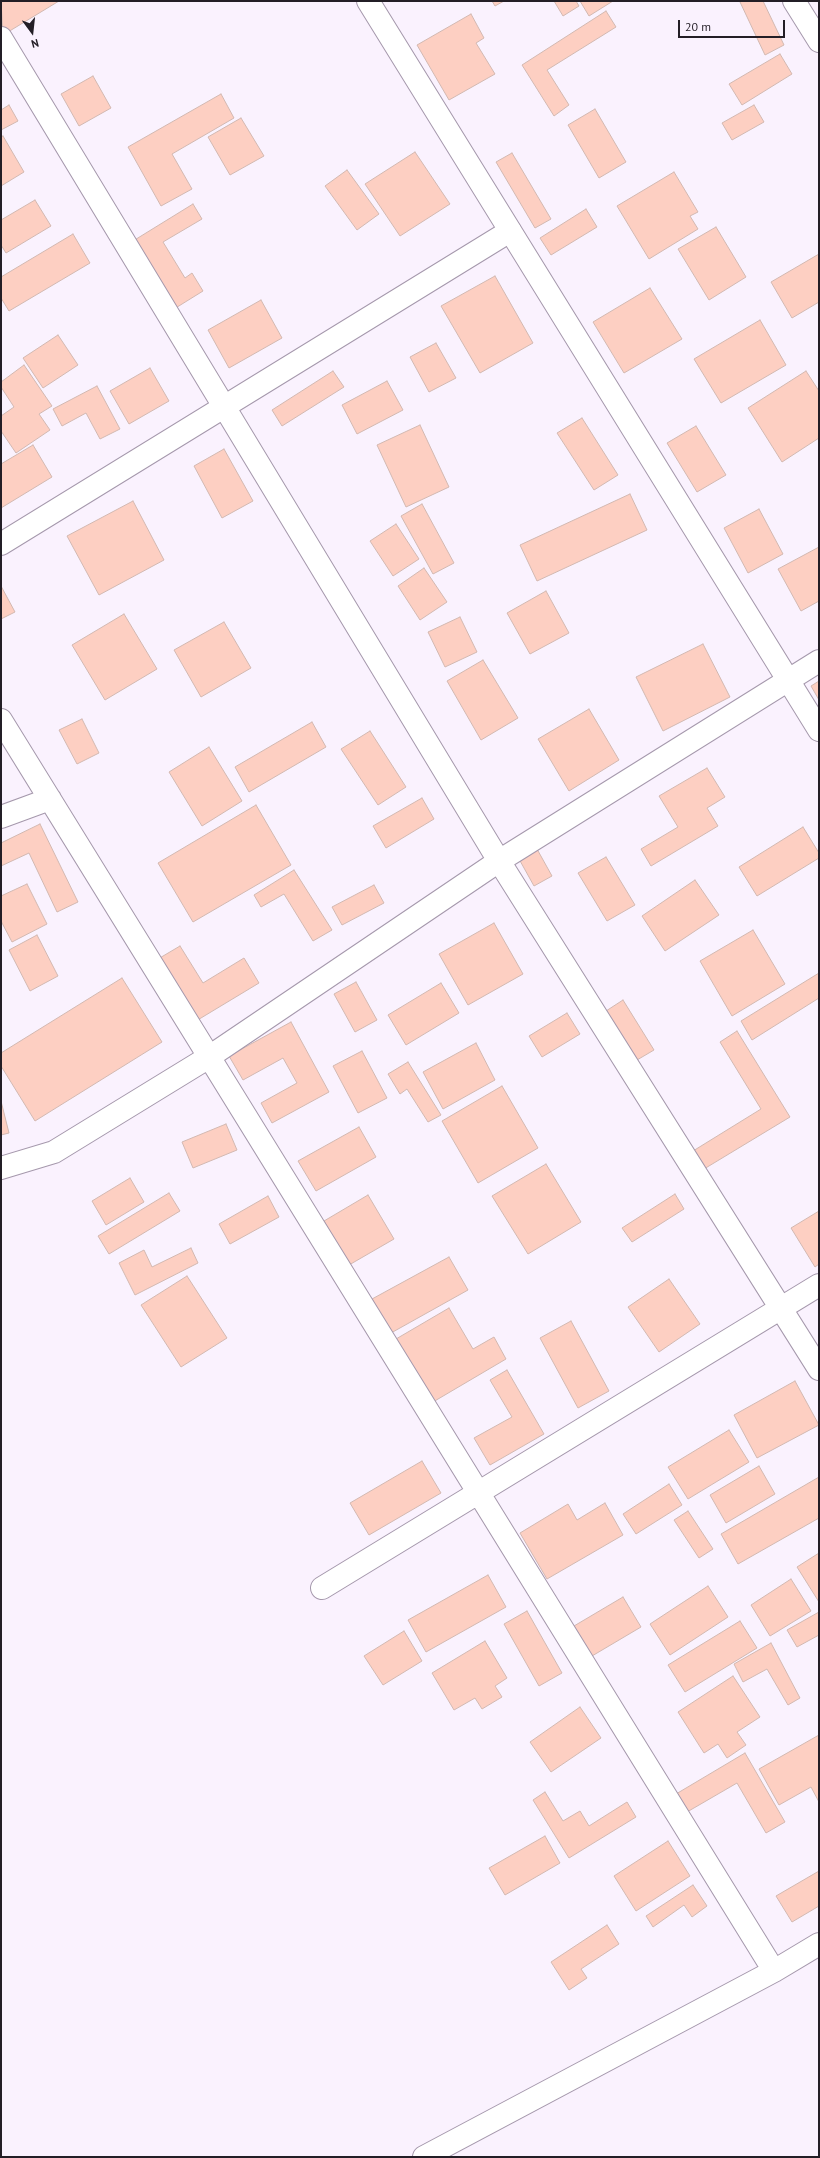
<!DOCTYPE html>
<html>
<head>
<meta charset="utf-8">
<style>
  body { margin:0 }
  #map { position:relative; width:820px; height:2158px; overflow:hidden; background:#faf2fe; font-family:"PT Sans",sans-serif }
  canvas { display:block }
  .frame { position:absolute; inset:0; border:2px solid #231e26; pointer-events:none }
  .north { position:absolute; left:12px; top:12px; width:40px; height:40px; -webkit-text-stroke:3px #faf2fe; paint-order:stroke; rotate:165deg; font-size:11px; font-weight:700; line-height:16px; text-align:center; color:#231e26 }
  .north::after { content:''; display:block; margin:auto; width:14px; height:18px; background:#231e26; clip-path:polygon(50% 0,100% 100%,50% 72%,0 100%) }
  .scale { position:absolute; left:678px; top:20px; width:107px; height:18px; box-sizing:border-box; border:2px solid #231e26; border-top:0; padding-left:5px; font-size:12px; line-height:14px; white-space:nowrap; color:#231e26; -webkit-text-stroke:3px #faf2fe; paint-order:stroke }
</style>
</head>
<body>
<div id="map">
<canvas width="820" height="2158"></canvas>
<div class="frame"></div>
<div class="north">N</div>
<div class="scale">20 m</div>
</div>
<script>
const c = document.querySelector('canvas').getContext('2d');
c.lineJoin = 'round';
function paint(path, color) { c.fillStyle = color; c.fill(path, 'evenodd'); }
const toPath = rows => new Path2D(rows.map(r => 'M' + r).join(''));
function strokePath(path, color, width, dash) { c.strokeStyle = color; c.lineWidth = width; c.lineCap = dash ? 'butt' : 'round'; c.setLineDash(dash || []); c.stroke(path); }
const building = toPath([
  [1,1,59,1,3,35,1,1],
  [492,1,504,1,495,6,492,1],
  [554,1,576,1,579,6,563,16,554,1],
  [580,1,613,1,589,16,580,1],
  [742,1,763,1,784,45,765,55,740,2,742,1],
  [606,11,616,27,547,70,569,105,554,116,522,65,606,11],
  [471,14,484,38,476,43,495,74,449,100,417,45,471,14],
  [780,54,792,74,742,105,729,84,780,54],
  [93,76,111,108,79,126,61,94,93,76],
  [221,94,234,118,172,154,192,189,161,206,128,147,221,94],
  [9,105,18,121,1,130,1,110,9,105],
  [754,105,764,122,732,140,722,123,754,105],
  [595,109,626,162,599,178,568,125,595,109],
  [241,118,264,156,230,175,208,137,241,118],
  [3,136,24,172,1,186,1,137,3,136],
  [415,152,450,204,400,236,365,184,415,152],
  [512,153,551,219,535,228,496,162,512,153],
  [347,170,379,214,357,230,325,186,347,170],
  [674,172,698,212,690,216,698,229,649,259,617,206,674,172],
  [35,200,51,226,6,253,1,245,1,220,35,200],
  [193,204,202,219,163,242,185,278,192,273,203,291,174,309,133,241,193,204],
  [586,209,597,227,551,255,540,238,586,209],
  [716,227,746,277,709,300,678,249,716,227],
  [73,234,90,263,9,311,1,298,1,277,73,234],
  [819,254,819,302,792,318,771,282,819,254],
  [495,276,533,343,480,373,441,306,495,276],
  [650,288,682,339,624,373,593,322,650,288],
  [261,300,282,338,229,368,208,330,261,300],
  [760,320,786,365,721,403,694,359,760,320],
  [58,335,78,365,43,388,23,358,58,335],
  [436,343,456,378,429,392,410,357,436,343],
  [24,365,52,406,39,414,50,430,16,453,1,431,1,416,14,407,1,387,1,382,24,365],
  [150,368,169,401,129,424,110,391,150,368],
  [333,371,344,387,282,426,272,410,333,371],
  [806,371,819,391,819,438,782,462,748,408,806,371],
  [387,381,403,410,357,434,342,405,387,381],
  [97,386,120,429,100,439,86,413,62,426,53,409,97,386],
  [582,418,618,475,594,490,557,433,582,418],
  [420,425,449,487,406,507,377,445,420,425],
  [696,426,726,475,697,492,667,443,696,426],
  [33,445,52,477,1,508,1,464,33,445],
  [224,449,253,501,222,518,194,466,224,449],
  [630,494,647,530,537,581,520,545,630,494],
  [133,501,164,560,99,595,67,536,133,501],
  [422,504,454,563,433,574,401,516,422,504],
  [759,509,783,554,748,573,724,528,759,509],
  [396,524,419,559,393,576,370,541,396,524],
  [819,547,819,601,801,611,778,569,819,547],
  [424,568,447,602,420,620,398,586,424,568],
  [1,586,15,612,1,619,1,586],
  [546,591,569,633,530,654,507,613,546,591],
  [124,614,157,669,105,700,72,645,124,614],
  [460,617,477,652,445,667,428,632,460,617],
  [224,622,251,668,201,697,174,650,224,622],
  [703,644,730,697,663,731,636,677,703,644],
  [483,660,518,718,481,740,447,681,483,660],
  [819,681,819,700,811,686,819,681],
  [589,709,619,760,569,791,538,739,589,709],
  [82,719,99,753,77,764,59,730,82,719],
  [312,722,326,747,249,792,235,767,312,722],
  [370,731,406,787,378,805,341,749,370,731],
  [209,747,242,801,202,826,169,772,209,747],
  [707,768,725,797,707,808,718,826,651,866,641,849,678,827,659,796,707,768],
  [422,798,434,819,386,848,373,826,422,798],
  [256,805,291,865,193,922,158,863,256,805],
  [40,824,78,902,57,912,29,853,1,866,1,843,40,824],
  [803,827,819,853,819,858,757,896,739,867,803,827],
  [537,849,552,876,534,886,519,859,537,849],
  [606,857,635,905,607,921,578,873,606,857],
  [294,870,332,930,313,941,284,894,261,907,254,895,294,870],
  [695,880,719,915,665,951,642,916,695,880],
  [27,884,47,924,12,942,1,921,1,896,27,884],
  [374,885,384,903,342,925,332,907,374,885],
  [494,923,523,974,468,1005,439,954,494,923],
  [753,930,785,984,732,1016,700,961,753,930],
  [37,935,58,976,30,991,9,950,37,935],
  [180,946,203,983,244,958,259,983,196,1021,158,959,180,946],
  [819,973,819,998,752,1040,741,1021,819,973],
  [122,978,162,1042,35,1121,1,1066,1,1053,122,978],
  [356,982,377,1020,355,1032,334,994,356,982],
  [441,983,459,1013,406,1045,388,1015,441,983],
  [623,1000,654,1050,637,1060,606,1011,623,1000],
  [567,1013,580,1034,542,1057,529,1036,567,1013],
  [291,1022,329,1092,272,1123,261,1103,297,1083,283,1058,243,1080,229,1056,291,1022],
  [737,1031,790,1117,704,1169,693,1151,761,1109,720,1042,737,1031],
  [476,1043,495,1080,443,1109,423,1072,476,1043],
  [362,1051,387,1098,358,1113,333,1066,362,1051],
  [408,1062,441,1115,428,1122,407,1089,400,1094,388,1074,408,1062],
  [502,1086,538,1148,478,1183,442,1121,502,1086],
  [1,1101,9,1133,1,1135,1,1101],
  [226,1124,237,1150,193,1168,182,1142,226,1124],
  [359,1127,376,1157,316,1191,298,1161,359,1127],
  [546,1164,581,1222,528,1254,492,1196,546,1164],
  [130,1178,144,1202,106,1225,92,1201,130,1178],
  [169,1193,180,1211,109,1254,98,1236,169,1193],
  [675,1194,684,1209,632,1242,622,1228,675,1194],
  [368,1195,394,1239,349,1265,324,1221,368,1195],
  [268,1196,279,1217,230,1244,219,1224,268,1196],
  [819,1211,819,1264,815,1267,791,1228,819,1211],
  [191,1248,198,1263,135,1295,119,1263,144,1250,152,1267,191,1248],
  [449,1257,468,1290,391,1333,372,1299,449,1257],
  [187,1276,227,1338,181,1367,141,1305,187,1276],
  [669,1279,700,1324,659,1352,628,1307,669,1279],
  [449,1308,473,1349,494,1337,506,1359,433,1402,396,1339,449,1308],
  [571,1321,609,1391,578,1408,540,1338,571,1321],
  [507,1370,544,1434,490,1465,474,1438,512,1417,490,1380,507,1370],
  [795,1381,819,1425,757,1458,734,1415,795,1381],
  [729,1430,749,1462,688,1499,668,1467,729,1430],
  [422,1461,441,1493,369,1535,350,1503,422,1461],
  [759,1466,775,1494,726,1523,710,1495,759,1466],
  [819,1477,819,1518,738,1564,721,1534,819,1477],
  [669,1484,682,1505,636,1534,623,1514,669,1484],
  [605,1503,623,1535,547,1579,520,1533,568,1504,577,1520,605,1503],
  [688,1511,713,1549,699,1558,674,1520,688,1511],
  [819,1553,819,1602,797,1567,819,1553],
  [488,1575,506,1607,426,1652,408,1620,488,1575],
  [791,1579,811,1611,770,1636,751,1605,791,1579],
  [708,1586,728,1617,670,1655,650,1624,708,1586],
  [623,1597,641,1627,592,1656,574,1626,623,1597],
  [527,1611,562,1673,539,1686,504,1624,527,1611],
  [819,1612,819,1635,797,1647,787,1630,819,1612],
  [740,1621,757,1648,685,1692,668,1665,740,1621],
  [404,1631,422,1661,383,1685,364,1656,404,1631],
  [485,1641,507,1678,495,1686,502,1697,482,1709,475,1698,454,1710,432,1673,485,1641],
  [771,1643,800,1698,788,1705,767,1669,743,1682,734,1664,771,1643],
  [733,1676,760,1717,737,1732,746,1745,727,1758,718,1744,704,1753,678,1712,733,1676],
  [580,1707,601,1738,551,1772,530,1742,580,1707],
  [819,1735,819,1802,811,1787,779,1805,759,1769,819,1735],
  [745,1753,785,1822,766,1833,737,1783,687,1812,676,1794,745,1753],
  [545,1792,563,1821,580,1811,589,1826,627,1802,636,1817,569,1858,533,1800,545,1792],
  [545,1836,560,1863,505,1895,489,1868,545,1836],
  [668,1841,690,1876,636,1911,614,1876,668,1841],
  [819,1871,819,1906,792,1922,776,1896,819,1871],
  [693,1885,707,1906,692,1917,684,1905,653,1927,646,1916,693,1885],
  [607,1925,619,1944,581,1969,587,1978,569,1990,551,1962,607,1925]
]);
paint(building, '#fdcfc2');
strokePath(building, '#d2b8b1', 1);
const street = toPath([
  [794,1,819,41],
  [1,38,499,861,819,1369],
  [1,544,510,231],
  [1,720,774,1971],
  [1,817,50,799],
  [1,1168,54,1152,209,1057,499,861,819,661],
  [322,1588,819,1285],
  [424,2157,774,1971,819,1944]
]);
const secondary = toPath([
  [368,1,819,730]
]);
strokePath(street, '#a598ac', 24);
strokePath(secondary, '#a598ac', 24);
strokePath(street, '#fff', 22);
strokePath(secondary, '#fff', 22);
</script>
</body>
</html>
